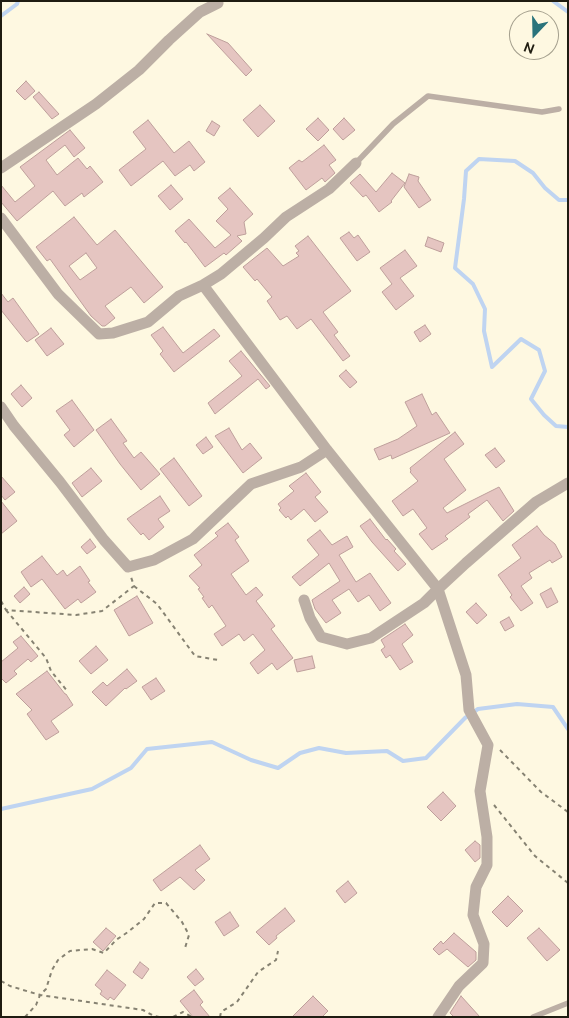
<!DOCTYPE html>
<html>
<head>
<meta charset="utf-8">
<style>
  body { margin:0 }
  #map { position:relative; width:569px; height:1018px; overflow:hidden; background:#fef8e1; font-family:Ubuntu,sans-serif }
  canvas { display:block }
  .frame { position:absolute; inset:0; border:2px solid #1f1c11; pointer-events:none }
  .north { position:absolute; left:509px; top:10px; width:50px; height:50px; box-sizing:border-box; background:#fef8e1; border:1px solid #a5a08e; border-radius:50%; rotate:201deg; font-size:14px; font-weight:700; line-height:20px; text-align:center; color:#1f1c11 }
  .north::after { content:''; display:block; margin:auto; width:18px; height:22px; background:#2a737b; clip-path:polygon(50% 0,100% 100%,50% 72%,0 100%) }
</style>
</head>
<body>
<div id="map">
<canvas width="569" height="1018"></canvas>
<div class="frame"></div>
<div class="north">N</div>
</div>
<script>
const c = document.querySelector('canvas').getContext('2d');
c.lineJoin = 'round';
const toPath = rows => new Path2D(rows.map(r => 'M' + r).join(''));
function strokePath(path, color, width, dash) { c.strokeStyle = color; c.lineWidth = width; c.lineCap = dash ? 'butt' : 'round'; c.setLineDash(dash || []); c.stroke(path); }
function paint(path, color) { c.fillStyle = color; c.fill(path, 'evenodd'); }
strokePath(toPath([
  [553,1,568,12],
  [1,16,17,4,18,1],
  [568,200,559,200,545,188,533,173,515,161,479,159,466,171,464,199,455,268,473,284,485,309,484,331,492,367,521,339,539,350,545,371,531,399,544,415,556,426,568,427],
  [1,809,92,789,131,768,147,749,212,742,251,760,278,768,300,753,319,748,346,753,387,751,403,761,426,758,465,718,478,709,517,704,553,707,568,729]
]), '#bfd4f1', 4);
const building = toPath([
  [207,34,228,43,252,70,246,76,207,34],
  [26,81,35,91,25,100,16,91,26,81],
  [39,92,59,114,52,119,33,97,39,92],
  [260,105,275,121,258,137,243,120,260,105],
  [318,118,329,130,318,141,306,129,318,118],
  [344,118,355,130,343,140,333,129,344,118],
  [148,120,174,153,189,141,205,162,194,171,190,165,175,176,163,161,131,186,119,170,146,149,133,132,148,120],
  [212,121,220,126,214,136,206,131,212,121],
  [70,130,85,148,74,157,65,145,46,160,57,175,78,158,87,169,90,166,103,182,84,197,82,193,65,206,53,191,17,221,1,202,1,185,15,202,35,186,20,167,70,130],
  [324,145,336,160,329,165,335,173,325,182,322,178,306,190,289,168,299,160,302,162,324,145],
  [392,173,405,183,391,201,392,202,379,212,366,195,363,197,350,183,360,174,376,192,392,173],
  [409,174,419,177,418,181,431,200,419,208,404,187,409,174],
  [171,185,183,199,170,210,158,196,171,185],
  [230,188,253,214,244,222,246,234,237,236,242,241,226,255,224,253,205,267,186,242,185,243,175,231,189,219,215,248,231,235,216,221,228,209,218,198,230,188],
  [74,217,97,245,115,230,163,287,144,303,131,287,105,306,115,318,105,326,102,326,91,316,50,259,47,261,36,247,74,217],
  [86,253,97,268,80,280,69,266,86,253],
  [349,232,354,238,358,235,370,252,357,261,340,238,349,232],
  [308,236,351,291,323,312,338,332,334,335,350,356,343,361,311,319,297,329,287,316,280,320,267,301,272,297,257,279,255,281,243,267,267,248,283,266,299,256,296,253,299,251,295,246,308,236],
  [428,237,444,243,441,252,425,246,428,237],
  [405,250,417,266,400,278,414,296,396,310,382,292,392,284,380,268,405,250],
  [1,293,8,302,13,298,39,334,27,342,25,340,1,310,1,293],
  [425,325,431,334,420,342,414,332,425,325],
  [163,327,183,353,214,329,220,336,174,372,160,354,163,351,151,335,163,327],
  [51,328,64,344,47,356,35,340,51,328],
  [241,351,270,386,266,389,258,379,215,414,208,403,242,376,229,361,241,351],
  [346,370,357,382,350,388,339,376,346,370],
  [21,385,32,398,22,407,11,394,21,385],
  [422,394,432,415,436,412,450,433,392,459,391,455,379,460,374,449,398,439,417,426,405,402,422,394],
  [72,400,94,430,74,447,64,435,70,430,56,411,72,400],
  [111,419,127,441,123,443,134,458,141,452,160,474,141,490,120,464,96,430,111,419],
  [229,428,242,450,250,443,262,458,243,473,215,436,229,428],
  [455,432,464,444,444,459,466,490,443,508,447,513,499,487,514,511,503,521,487,500,468,514,470,517,445,536,448,539,432,550,419,534,427,528,413,509,403,516,392,501,418,481,410,472,411,471,410,468,455,432],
  [206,437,213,447,203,454,196,445,206,437],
  [495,448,505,461,496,468,485,455,495,448],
  [174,458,202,496,189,506,160,469,174,458],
  [91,468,102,481,82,497,72,483,91,468],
  [306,473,321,492,315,497,328,512,315,522,304,509,291,520,288,516,286,518,279,510,281,508,278,504,294,491,289,486,306,473],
  [1,476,15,492,5,500,1,495,1,476],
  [160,496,170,511,158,519,164,527,149,540,143,533,141,535,127,519,160,496],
  [1,501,17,521,1,534,1,501],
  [370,519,386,540,387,539,396,549,394,551,406,564,398,571,372,542,360,526,370,519],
  [228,523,239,537,235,540,249,561,231,574,246,595,256,587,263,595,256,601,275,626,271,629,293,658,277,670,272,663,258,674,250,663,265,650,253,634,244,641,239,634,222,646,214,634,226,626,212,605,209,608,202,598,204,597,198,589,200,588,189,576,202,565,194,555,218,536,215,533,228,523],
  [537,526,544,535,555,544,562,557,552,563,550,560,529,573,532,578,521,586,533,603,521,611,510,597,512,595,498,575,521,558,512,545,537,526],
  [320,530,332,545,347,536,353,547,339,555,356,582,370,573,391,603,380,611,369,595,358,602,349,589,332,600,341,613,326,623,315,609,312,600,340,581,329,563,300,586,292,577,319,555,307,540,320,530],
  [90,539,96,547,87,554,81,547,90,539],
  [42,556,57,575,63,570,67,576,80,566,90,581,88,582,96,592,81,603,78,599,65,609,42,579,31,587,21,572,42,556],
  [24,587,30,594,20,603,14,596,24,587],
  [551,588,558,602,547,608,540,594,551,588],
  [137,596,153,623,129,636,114,610,137,596],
  [476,603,487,615,477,624,466,612,476,603],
  [509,617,514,626,505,631,500,622,509,617],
  [405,624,413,635,402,644,413,662,400,670,390,655,386,658,381,650,385,647,381,640,405,624],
  [21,636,38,656,31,662,28,659,14,671,17,674,6,683,1,678,1,662,18,648,13,642,21,636],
  [96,646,108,660,91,674,79,661,96,646],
  [312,656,315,668,297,672,294,660,312,656],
  [127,669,137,681,126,689,125,688,106,706,92,692,103,682,107,686,127,669],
  [47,671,65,694,66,694,73,705,51,721,59,732,46,740,27,714,32,710,16,694,47,671],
  [156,678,165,691,151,700,142,687,156,678],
  [443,792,456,806,441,821,427,807,443,792],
  [475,841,480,845,480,858,475,862,465,850,475,841],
  [200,845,210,859,195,870,205,880,194,890,180,877,161,891,153,880,200,845],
  [348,881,357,893,345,903,336,891,348,881],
  [508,896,523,911,507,927,492,912,508,896],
  [285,908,295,921,276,936,277,938,269,945,256,932,285,908],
  [230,912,239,926,224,936,215,922,230,912],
  [106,928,116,936,103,951,93,942,106,928],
  [539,928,560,950,547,961,527,938,539,928],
  [454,933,476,952,476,960,468,967,447,949,439,955,433,949,441,941,443,944,454,933],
  [140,962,149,969,142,979,133,972,140,962],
  [196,969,204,979,195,986,187,977,196,969],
  [107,970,126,985,114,1000,110,997,108,1000,100,994,102,991,95,985,107,970],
  [194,990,203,1002,200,1005,210,1017,193,1017,180,1001,194,990],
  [313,996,328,1011,322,1017,292,1017,313,996],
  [461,996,480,1017,454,1017,450,1013,461,996]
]);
paint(building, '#e5c5c1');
strokePath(building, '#be9f9b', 1);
strokePath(toPath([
  [134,586,157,604,195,656,218,660],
  [1,601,6,610,76,615,102,611,134,586,131,577],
  [6,610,46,658,51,671,68,692],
  [500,750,541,792,568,812],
  [494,805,535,856,568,883],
  [1,981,10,986,40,995,143,1010,154,1016,159,1017],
  [25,1017,36,1005,40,995,46,989,52,970,58,960,70,951,92,949,104,953,116,940,128,932,144,919,155,903,166,903,182,922,189,935,185,948],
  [173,1017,183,1012,192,1017],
  [220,1017,221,1012,237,1002,258,972,276,960,278,951]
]), '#868272', 2, [4, 4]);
strokePath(toPath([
  [356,163,393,124,428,96,542,112,559,109],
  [533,1017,568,1003]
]), '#bcafa5', 5.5);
strokePath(toPath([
  [1,168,96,104,139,70,169,40,200,12,218,3],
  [1,218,58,294,99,334,113,333,148,322,179,296,203,285,221,274,264,238,286,217,329,189,356,163],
  [203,285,327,450,438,589,466,563,536,502,568,483],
  [1,407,14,426,60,482,104,540,128,567,154,560,193,539,251,484,301,467,327,450],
  [304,600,310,618,321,637,347,644,371,638,424,603,438,589,466,675,469,710,488,745,480,791,487,837,487,865,476,887,473,915,484,944,483,963,459,986,438,1017]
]), '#bcafa5', 11);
</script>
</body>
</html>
